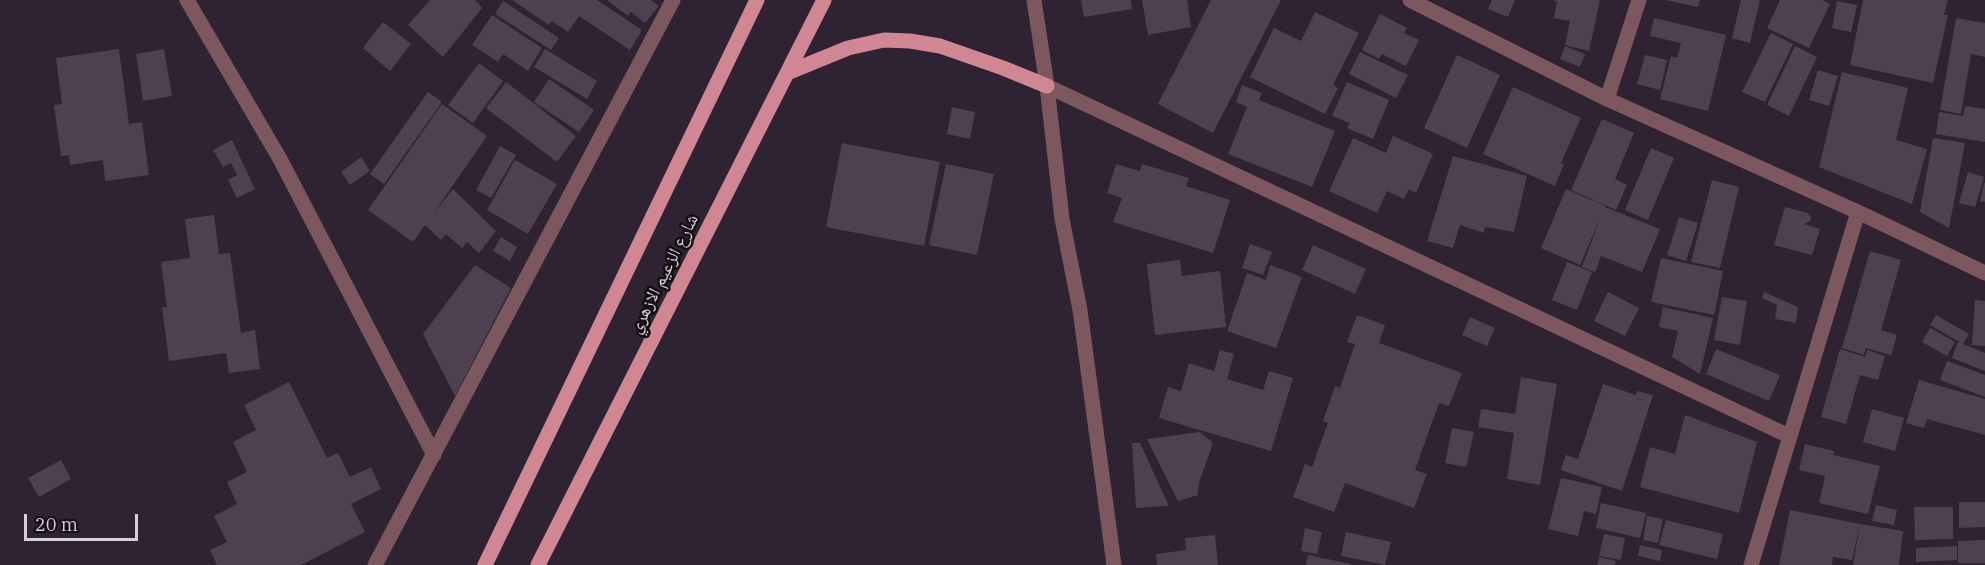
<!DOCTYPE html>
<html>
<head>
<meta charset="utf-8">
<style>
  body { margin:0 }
  #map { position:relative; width:1985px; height:565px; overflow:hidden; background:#2f2232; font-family:"IBM Plex Serif",serif }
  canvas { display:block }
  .scale { position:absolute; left:24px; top:514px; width:114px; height:27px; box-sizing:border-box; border:3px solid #d6ced8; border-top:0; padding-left:8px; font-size:18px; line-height:21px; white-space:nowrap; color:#d6ced8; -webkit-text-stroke:4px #140e15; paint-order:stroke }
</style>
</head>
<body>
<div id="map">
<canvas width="1985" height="565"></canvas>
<div class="scale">20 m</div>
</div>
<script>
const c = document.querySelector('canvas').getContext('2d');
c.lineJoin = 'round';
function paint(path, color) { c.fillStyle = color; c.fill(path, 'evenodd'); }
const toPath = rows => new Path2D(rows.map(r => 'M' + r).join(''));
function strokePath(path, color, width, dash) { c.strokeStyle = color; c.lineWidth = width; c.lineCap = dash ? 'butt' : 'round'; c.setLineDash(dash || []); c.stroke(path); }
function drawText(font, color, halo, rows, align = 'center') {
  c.font = font + ' "IBM Plex Serif","Noto Naskh Arabic",serif'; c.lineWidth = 5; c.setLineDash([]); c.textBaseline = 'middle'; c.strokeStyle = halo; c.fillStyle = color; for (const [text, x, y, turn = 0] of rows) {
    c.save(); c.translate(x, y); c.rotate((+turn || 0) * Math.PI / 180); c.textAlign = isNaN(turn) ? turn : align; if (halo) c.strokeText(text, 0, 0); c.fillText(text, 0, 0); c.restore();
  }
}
paint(toPath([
  [430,0,475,0,482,8,443,57,408,25],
  [512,0,597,0,642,30,630,50,579,16,568,32,552,21,549,25],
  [607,0,651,0,659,6,645,23,631,12,628,16],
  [1081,0,1131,0,1132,9,1084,17],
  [1142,0,1187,0,1191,27,1148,35],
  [1211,0,1281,0,1213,133,1158,104],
  [1492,0,1515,0,1508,17,1488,9],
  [1553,0,1600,0,1589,51,1565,45,1570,21,1554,18,1557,2],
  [1665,0,1700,0,1698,7],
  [1741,0,1760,0,1750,43,1732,38],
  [1780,0,1823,0,1830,4,1809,48,1767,28],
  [1863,0,1948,0,1944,15,1948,15,1933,83,1850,65],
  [503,1,559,38,551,50,495,14],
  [1837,1,1857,5,1851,32,1832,28],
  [1315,12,1359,33,1333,85,1338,88,1325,114,1250,77,1274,28,1301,41],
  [1380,14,1407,28,1404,33,1419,40,1406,66,1382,54,1379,59,1362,50],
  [492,15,542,48,528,71,503,54,498,62,472,45],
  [1654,18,1726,35,1708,111,1660,99,1671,56,1677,58,1681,43,1650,36],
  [1956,18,1985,23,1985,57,1971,54,1961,114,1940,110],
  [383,22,411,44,390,71,363,48],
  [1771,33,1793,44,1765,102,1742,92],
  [1565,46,1585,54,1580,67,1560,59],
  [1795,46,1817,57,1789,116,1767,105],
  [119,49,129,124,142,122,149,175,105,181,103,160,70,165,69,155,61,156,54,105,62,104,56,58],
  [164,49,172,96,143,101,136,54],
  [545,49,597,81,587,99,534,67],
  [1360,52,1408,75,1396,98,1349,74],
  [1457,55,1500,75,1467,148,1424,128],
  [1645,55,1667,60,1660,90,1637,84],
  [479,63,503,81,473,123,448,105],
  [1818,70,1838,76,1829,106,1809,100],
  [1842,72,1908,88,1896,140,1927,149,1912,204,1819,167],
  [549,79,594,110,579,132,534,102],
  [506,82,576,136,557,162,486,108],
  [1347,82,1389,100,1373,139,1347,128,1350,123,1332,116],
  [1242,85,1262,93,1259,100,1335,131,1312,187,1228,154,1247,107,1236,102],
  [1513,87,1581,118,1561,163,1564,164,1555,186,1483,154],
  [428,92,442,102,384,184,370,174],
  [442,104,487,136,433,214,453,189,496,231,479,253,467,242,462,248,446,234,441,240,425,225,413,242,368,210],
  [1965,106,1985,109,1985,142,1936,134,1939,112,1963,116],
  [952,107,975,112,970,139,947,134],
  [1602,119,1634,133,1615,179,1627,185,1616,210,1571,190],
  [1393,136,1433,154,1416,193,1409,189,1404,199,1387,191,1377,213,1329,191,1353,138,1386,153],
  [1933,138,1965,143,1949,228,1920,212],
  [232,140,255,189,237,198,228,180,237,175,231,163,223,167,213,150],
  [842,143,940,162,924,246,826,227],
  [500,146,516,155,491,198,476,190],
  [1651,148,1674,158,1648,220,1625,210],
  [1453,156,1527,176,1514,232,1485,227,1484,233,1460,225,1453,248,1427,241],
  [361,157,370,171,350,185,341,172],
  [515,160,557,184,528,234,487,210],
  [946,164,994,174,977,255,929,245],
  [1116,164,1140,171,1142,164,1189,178,1186,186,1230,200,1213,253,1113,222,1122,198,1107,193],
  [1968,172,1984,177,1975,207,1959,203],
  [1712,180,1739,187,1720,268,1691,262],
  [1984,183,1985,183,1985,202,1980,201],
  [1566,189,1606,206,1605,207,1660,229,1642,272,1601,256,1595,272,1582,267,1600,219,1580,265,1541,248],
  [1785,207,1808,213,1811,217,1810,221,1804,224,1820,229,1812,255,1774,245],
  [214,215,219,254,230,253,241,333,255,330,260,369,229,373,226,353,169,361,162,307,167,307,161,262,190,258,185,219],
  [1679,217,1698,223,1686,261,1667,255],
  [501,237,517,247,510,261,493,251],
  [1250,244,1272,252,1263,275,1242,268],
  [1313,245,1366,269,1355,294,1302,270],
  [1870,251,1901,260,1881,330,1897,335,1891,355,1866,348,1864,355,1842,348],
  [1661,258,1723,271,1714,315,1651,302],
  [1180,260,1182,276,1220,271,1226,327,1155,335,1147,264],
  [1567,262,1592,272,1577,310,1552,300],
  [475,265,511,288,455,396,423,334],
  [1270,265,1302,277,1276,348,1227,331,1247,273,1266,280],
  [1608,292,1639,308,1625,336,1594,321],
  [1764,292,1798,307,1796,323,1775,319,1777,305,1762,298],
  [1722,297,1747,301,1740,345,1714,340],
  [1975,300,1985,301,1985,346,1972,345],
  [1663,307,1713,318,1700,374,1672,357,1678,331,1659,327],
  [1357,315,1385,325,1379,343,1462,373,1449,406,1439,403,1415,470,1427,474,1414,508,1345,483,1334,512,1293,497,1305,464,1312,467,1328,423,1323,421,1335,386,1340,388,1355,344,1347,342],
  [1936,315,1969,334,1963,344,1930,325],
  [1470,317,1495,328,1487,346,1462,335],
  [1930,328,1955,342,1947,356,1922,342],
  [1958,342,1985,353,1985,371,1952,358],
  [1716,349,1780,375,1769,401,1706,374],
  [1840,349,1865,357,1867,350,1885,356,1878,380,1860,375,1846,424,1821,417],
  [1220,350,1234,354,1227,379,1263,390,1269,371,1293,378,1271,451,1159,418,1168,387,1181,391,1189,363,1214,371],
  [1947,361,1985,375,1985,397,1940,380],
  [1521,377,1557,384,1540,485,1507,479,1514,433,1478,427,1481,409,1515,414],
  [1919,380,1985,399,1985,435,1927,419,1924,428,1906,423],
  [289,382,327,458,338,453,350,477,371,467,381,489,351,504,365,532,301,565,217,565,210,550,227,542,214,516,237,504,227,482,247,472,233,442,256,430,244,405],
  [1603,384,1636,395,1637,391,1653,395,1622,491,1561,470,1566,455,1578,459],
  [1872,409,1904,418,1895,451,1863,442],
  [1685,415,1757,442,1739,513,1640,487,1650,447,1675,454],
  [1452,428,1474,432,1466,467,1445,463],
  [1200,432,1213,443,1199,483,1198,495,1178,501,1147,439],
  [1132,443,1140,443,1169,506,1136,508],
  [1805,444,1834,451,1833,455,1880,466,1868,514,1819,503,1825,476,1799,470],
  [61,460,71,479,39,497,28,478],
  [1561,478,1602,487,1596,514,1584,511,1578,536,1548,529],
  [1959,502,1985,502,1985,527,1959,528],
  [1601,503,1646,513,1640,538,1596,528],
  [1876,505,1897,510,1894,525,1872,521],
  [1914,507,1953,507,1953,539,1915,540],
  [1790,510,1860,524,1852,560,1833,557,1832,565,1779,565],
  [1647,516,1663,519,1658,543,1643,540],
  [1666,520,1723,534,1717,559,1659,545],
  [1860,524,1903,531,1899,565,1853,565],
  [1305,528,1322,532,1317,554,1301,551],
  [1346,532,1391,542,1385,565,1341,556],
  [1604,534,1625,538,1621,560,1599,556],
  [1215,535,1218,565,1157,565,1156,554,1186,550,1185,538],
  [1985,540,1985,563,1958,563,1958,541],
  [1640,545,1662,550,1660,561,1638,556],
  [1957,546,1957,560,1916,562,1916,548],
  [1308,555,1351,564,1351,565,1306,565],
  [1599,557,1616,561,1615,565,1597,565]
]), '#4e4051');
strokePath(toPath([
  [187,0,280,159,434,455],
  [1034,0,1047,86,1062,219,1080,310,1114,565],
  [1410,0,1607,99,1858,212,1985,273],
  [1047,86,1789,436],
  [1607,99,1639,0],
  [375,565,673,0],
  [1751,565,1858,212]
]), '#7c585e', 15);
strokePath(toPath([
  [787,73,848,48,884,40,910,41,940,46,1003,68,1047,86],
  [485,565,757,0],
  [538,565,824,0]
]), '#d08793', 15);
drawText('18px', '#d6ced8', '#140e15', [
  ["شارع الزعيم الازهري",664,274,-63]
]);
</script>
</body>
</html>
